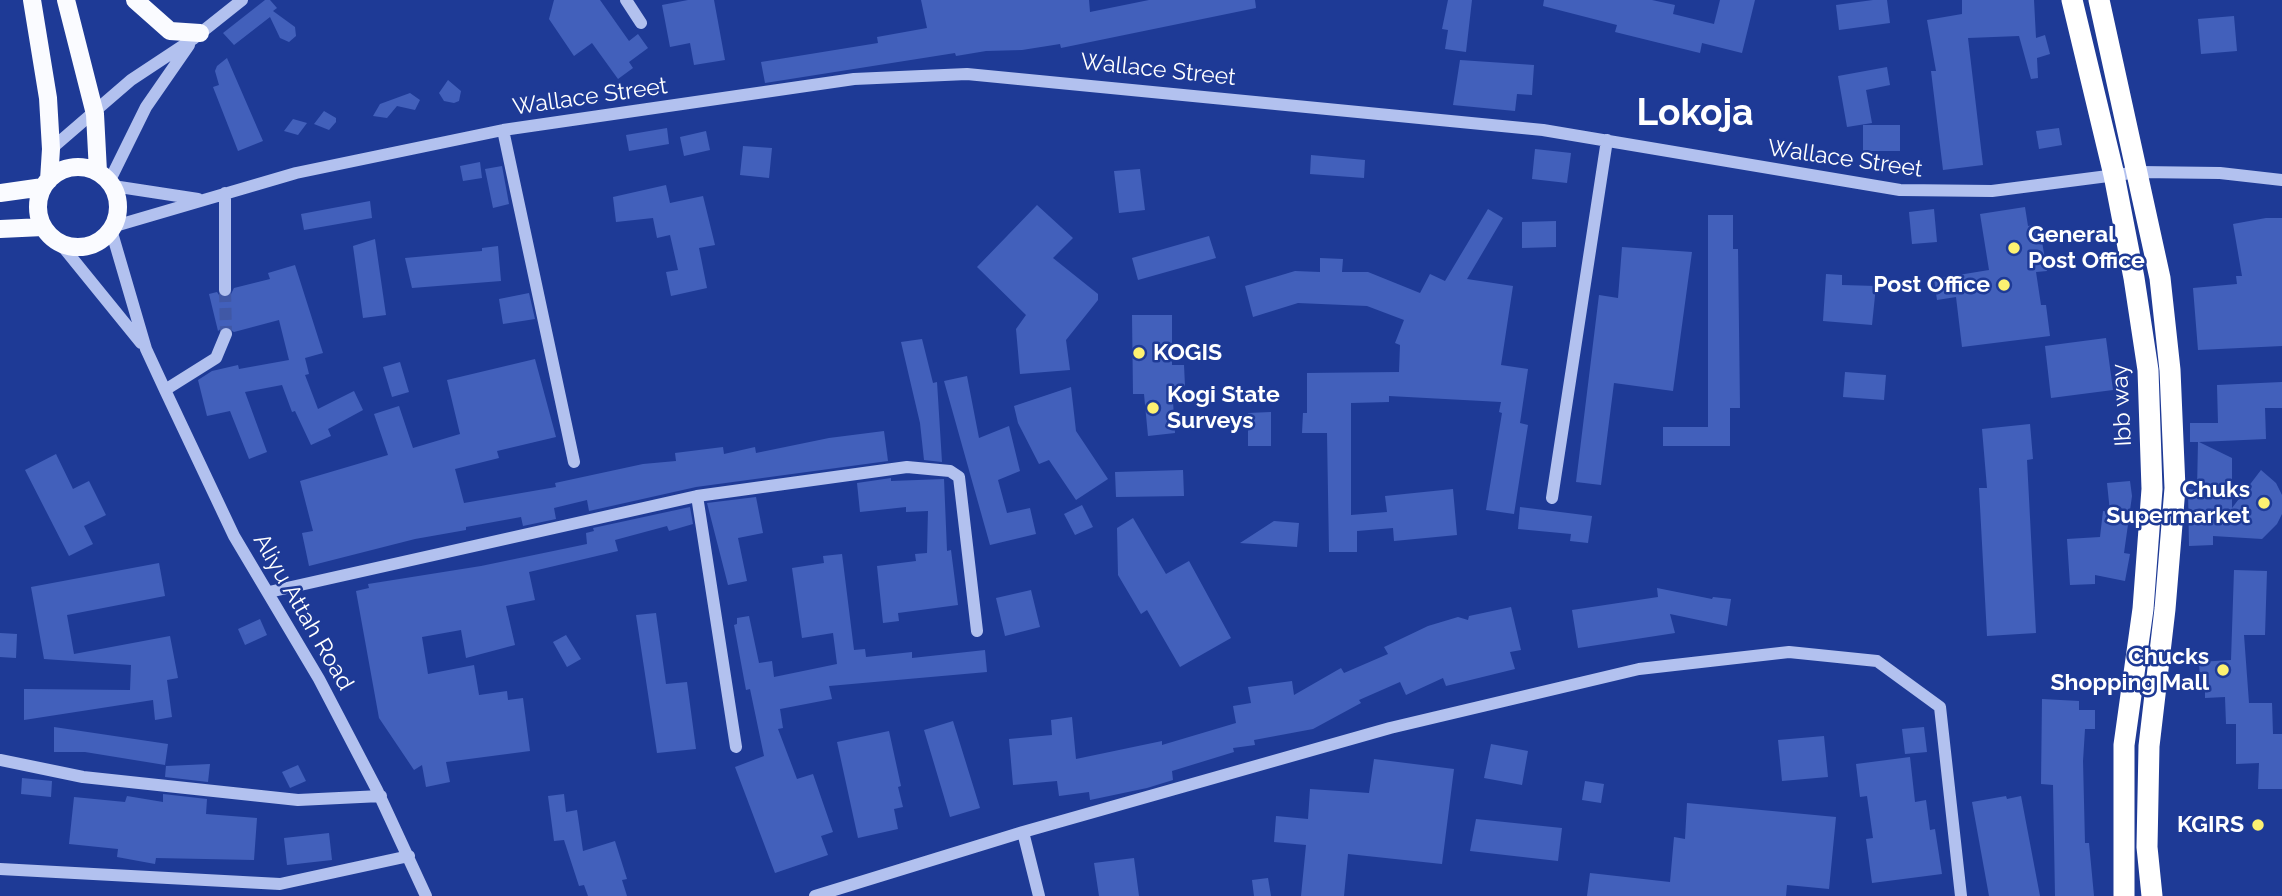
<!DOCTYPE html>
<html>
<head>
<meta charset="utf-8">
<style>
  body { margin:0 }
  canvas { display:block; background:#1e3a96 }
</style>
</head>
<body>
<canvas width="2282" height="896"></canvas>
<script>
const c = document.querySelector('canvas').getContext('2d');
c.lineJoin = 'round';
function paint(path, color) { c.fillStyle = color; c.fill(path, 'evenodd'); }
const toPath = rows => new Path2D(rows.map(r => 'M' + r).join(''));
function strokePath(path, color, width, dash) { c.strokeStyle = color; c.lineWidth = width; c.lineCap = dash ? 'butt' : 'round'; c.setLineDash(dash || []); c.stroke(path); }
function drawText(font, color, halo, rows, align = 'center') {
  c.font = font + ' Raleway,sans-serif'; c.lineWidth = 5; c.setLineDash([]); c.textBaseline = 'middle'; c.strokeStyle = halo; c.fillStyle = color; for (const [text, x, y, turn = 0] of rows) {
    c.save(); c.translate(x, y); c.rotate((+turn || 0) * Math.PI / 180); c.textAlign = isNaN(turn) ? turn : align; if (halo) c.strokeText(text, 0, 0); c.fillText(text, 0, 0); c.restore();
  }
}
paint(toPath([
  [265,0,270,0,277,8,273,11,295,27,296,36,289,42,280,38,270,17,234,45,223,33],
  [554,0,600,0,629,41,638,34,648,48,629,62,633,68,618,79,592,43,574,56,549,19],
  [688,0,714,0,725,60,694,65,690,43,670,47,662,5],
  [921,0,1089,0,1090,12,1149,0,1255,0,1256,8,1061,48,1060,44,1022,50,986,51,956,56,955,53,765,83,761,62,878,43,877,37,927,28],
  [1448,0,1472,0,1466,52,1445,49,1448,30,1442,29],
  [1544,0,1652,0,1675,5,1673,14,1714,24,1720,0,1755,0,1742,53,1702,43,1700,53,1615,32,1617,25,1543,6],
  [1873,0,1887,0,1890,23,1839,30,1836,5],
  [1962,0,2034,0,2036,38,2045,35,2050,54,2037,58,2038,78,2031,79,2019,36,1968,38,1983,165,1943,170,1931,71,1936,71,1927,20,1962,14],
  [2234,16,2237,51,2201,54,2198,19],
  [227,58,263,141,238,151,213,87,219,85,215,71,217,66],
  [1460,60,1534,65,1532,95,1517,94,1515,111,1453,105],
  [1887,67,1890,85,1866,90,1872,123,1847,127,1838,76],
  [448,80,461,91,459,101,454,103,444,101,439,93],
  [410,93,420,100,415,110,397,106,387,118,373,116,380,104],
  [324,111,336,118,336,122,329,130,314,124],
  [293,119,307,123,298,135,284,131],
  [1863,125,1900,125,1900,151,1863,151],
  [667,128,669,144,629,151,626,135],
  [2059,128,2062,145,2039,149,2036,131],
  [706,131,710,150,684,156,680,137],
  [743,146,772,148,769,178,740,175],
  [1535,149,1571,153,1567,183,1532,179],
  [1311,155,1365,160,1364,178,1310,174],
  [480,162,482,178,463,181,460,166],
  [502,166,509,204,493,208,485,169],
  [1140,169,1145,210,1119,213,1114,171],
  [666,185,670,203,703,196,715,245,699,248,707,288,671,296,666,272,678,270,670,235,657,238,653,218,616,222,613,197],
  [370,201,372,218,304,230,301,214],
  [1037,205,1073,238,1053,258,1098,294,1098,300,1066,340,1070,370,1020,374,1016,329,1026,315,977,267],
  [2025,207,2028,226,2039,224,2047,271,2036,272,2041,305,2046,305,2050,336,1962,347,1956,297,1937,300,1934,279,1989,270,1980,214],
  [1488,209,1503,218,1467,279,1513,286,1501,365,1528,369,1520,423,1528,425,1514,514,1486,510,1502,413,1499,412,1501,402,1389,396,1389,402,1351,403,1351,515,1387,512,1385,496,1453,489,1457,535,1394,541,1393,528,1357,531,1357,552,1329,552,1327,433,1302,433,1303,413,1307,413,1307,373,1399,372,1400,345,1395,343,1404,320,1367,306,1298,303,1253,317,1245,286,1295,271,1320,272,1320,258,1343,259,1342,272,1368,272,1420,293,1430,274,1445,281],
  [1934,209,1937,242,1912,244,1909,212],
  [1708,215,1733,215,1733,249,1738,249,1740,408,1730,408,1730,446,1663,446,1663,427,1708,427],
  [2266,218,2282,218,2282,346,2198,350,2193,288,2237,284,2236,276,2242,276,2233,224],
  [1556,221,1556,247,1522,248,1522,222],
  [1209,236,1216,258,1138,280,1132,258],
  [375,239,386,315,363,318,353,246],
  [498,246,501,281,412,288,405,258,482,251,482,248],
  [1622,247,1692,252,1673,391,1614,383,1601,485,1576,482,1599,295,1618,298],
  [295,265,323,353,305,358,309,374,305,375,318,409,354,391,363,410,328,429,331,436,311,445,295,411,292,412,282,385,245,392,267,452,249,459,230,411,207,416,198,380,212,371,238,365,239,369,289,360,279,320,234,332,224,326,218,331,209,294,217,292,221,298,229,298,234,288,270,279,268,273],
  [1826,274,1842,275,1842,285,1876,286,1872,325,1823,321],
  [529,293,535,319,503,324,499,299],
  [1132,315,1172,315,1172,365,1184,365,1185,386,1172,386,1175,433,1148,436,1144,394,1133,394],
  [2106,338,2113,390,2051,398,2045,346],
  [922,339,933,383,937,382,942,462,924,460,920,423,901,342],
  [535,359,556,437,497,451,499,458,455,469,464,503,556,487,555,483,643,464,676,461,675,453,723,447,724,454,755,447,756,453,829,438,884,431,888,461,696,487,589,511,587,500,554,508,556,519,523,526,521,517,466,527,466,530,415,539,309,566,302,533,313,531,300,481,388,455,374,414,399,406,413,448,460,434,447,380],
  [400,362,409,392,392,397,383,367],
  [1845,372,1886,375,1884,400,1843,397],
  [967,376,979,438,1009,426,1020,471,998,480,1007,513,1030,508,1036,534,990,545,944,381],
  [2282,382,2282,408,2265,408,2266,439,2199,442,2232,458,2232,508,2261,470,2276,483,2282,495,2282,514,2277,524,2262,539,2213,536,2213,545,2189,546,2188,489,2197,490,2198,442,2190,442,2190,423,2218,423,2217,385],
  [1071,387,1076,431,1108,479,1076,500,1049,460,1039,464,1018,423,1014,406],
  [1271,412,1271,446,1248,446,1248,413],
  [2030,424,2033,459,2027,460,2036,633,1987,636,1979,488,1987,488,1982,429],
  [56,454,73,489,89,481,106,515,84,526,93,544,69,556,25,470],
  [1183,470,1184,496,1116,497,1115,472],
  [891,478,891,481,944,479,947,551,951,550,958,605,898,613,899,621,883,623,877,566,916,561,915,554,927,553,928,511,906,512,906,507,860,512,857,483],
  [2130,481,2132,496,2124,553,2130,554,2125,581,2095,575,2095,584,2070,585,2067,539,2100,537,2103,511,2110,512,2107,483],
  [756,497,763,533,738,538,747,581,728,585,707,503],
  [1082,505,1093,527,1075,535,1064,514],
  [690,507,693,524,669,531,667,526,615,540,618,551,529,572,535,600,506,606,515,645,466,658,461,630,422,637,428,674,474,665,479,695,507,691,508,700,523,698,530,751,446,762,450,782,426,787,422,765,414,770,379,718,356,591,369,588,368,584,481,566,587,544,586,533,594,531,593,528],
  [1520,507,1592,516,1588,543,1570,541,1571,534,1518,529],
  [1133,518,1166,574,1189,561,1231,638,1180,667,1147,610,1141,614,1118,575,1117,528],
  [1274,521,1299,523,1297,547,1240,543],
  [842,554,854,650,865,649,866,657,912,652,912,658,985,650,987,672,829,686,832,699,780,709,783,728,778,729,797,779,813,774,833,832,821,836,828,855,775,873,735,767,764,756,750,689,746,690,734,625,737,624,737,618,749,616,759,663,772,661,774,677,837,664,833,633,802,638,792,568,824,563,823,556],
  [159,563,165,596,67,615,74,654,170,636,178,678,167,680,172,717,155,720,153,700,24,720,24,689,130,690,131,665,44,659,31,587],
  [2234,570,2267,571,2265,635,2244,635,2249,703,2272,703,2273,734,2282,734,2282,789,2258,789,2259,763,2236,764,2236,724,2226,724,2225,697,2205,698,2205,681,2200,682,2199,662,2231,660],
  [1657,588,1712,599,1713,597,1731,599,1727,626,1670,614,1675,633,1578,648,1572,610,1658,597],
  [1031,590,1040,627,1005,636,996,598],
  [1511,607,1521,650,1510,652,1515,669,1446,686,1443,678,1406,695,1400,682,1359,700,1361,703,1313,729,1254,740,1255,745,1233,748,1234,752,1172,771,1173,780,1147,788,1090,800,1089,792,1059,796,1057,781,1013,785,1009,739,1052,735,1051,720,1072,717,1076,759,1162,741,1162,745,1236,723,1233,706,1251,703,1248,687,1292,681,1294,695,1341,668,1344,673,1388,654,1384,647,1428,626,1458,617,1468,620,1469,616],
  [656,613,666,684,687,682,696,749,657,753,636,615],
  [260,619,267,635,245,645,238,629],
  [0,633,17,634,16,658,0,657],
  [566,635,581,659,567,667,553,642],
  [2042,699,2079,701,2079,710,2095,710,2095,729,2085,729,2083,761,2085,843,2089,843,2094,896,2055,896,2053,785,2041,784],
  [953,721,980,808,950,817,924,730],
  [54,727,168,744,165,765,85,752,54,752],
  [1924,727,1927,752,1905,754,1902,729],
  [889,731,901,786,898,787,903,807,894,809,898,829,858,838,837,742],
  [1824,736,1828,777,1782,781,1778,740],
  [1491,744,1528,751,1522,785,1484,778],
  [1910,757,1915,802,1926,800,1930,830,1935,829,1942,874,1872,883,1866,839,1873,838,1867,796,1860,797,1856,764],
  [1374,759,1454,769,1442,864,1348,854,1344,896,1301,896,1306,845,1274,842,1276,816,1308,819,1310,789,1369,793],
  [210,764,208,782,165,777,166,766],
  [298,765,306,781,290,788,282,772],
  [22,778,52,781,51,797,21,794],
  [1585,781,1604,784,1601,803,1582,800],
  [163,794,207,799,206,814,257,818,254,860,156,858,155,864,117,857,118,849,69,844,74,797,125,802,127,796,163,802],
  [564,794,566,812,577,810,583,851,615,841,627,879,622,880,627,896,588,896,584,885,579,886,564,840,554,841,548,796],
  [2006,796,2007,799,2021,796,2040,896,1989,896,1972,802],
  [1687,803,1836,817,1829,889,1787,885,1786,896,1587,896,1590,873,1670,882,1674,837,1685,839],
  [1476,819,1562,828,1558,861,1470,851],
  [329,833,332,860,287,865,284,838],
  [1134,858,1139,896,1099,896,1094,863],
  [1268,878,1271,896,1254,896,1252,880]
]), '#4260bb');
strokePath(toPath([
  [225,290,226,334]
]), '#4058a6', 12, [12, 6]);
strokePath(toPath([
  [626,0,641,23],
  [503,130,574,462],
  [51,149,131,80,193,39,242,0],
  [109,182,146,107,189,45],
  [113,186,198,199],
  [225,193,225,290],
  [115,226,296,173,503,130,854,79,967,74,1543,130,1900,190,1992,191,2139,172,2220,173,2282,180],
  [112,233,146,349,165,390,234,536,319,679,377,790,426,896],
  [59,242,141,343],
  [165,390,216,358,226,334],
  [697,496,736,747],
  [1552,498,1607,140],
  [269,592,697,496,907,467,950,471,959,477,977,631],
  [0,760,83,777,298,800,381,796],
  [1023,832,1039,896],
  [0,869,280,884,409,856],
  [815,896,1023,832,1390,728,1639,669,1789,652,1877,661,1940,707,1961,896]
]), '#b2c1ef', 12);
strokePath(toPath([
  [32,0,48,98,51,149,49,180],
  [66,0,95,114,98,172],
  [135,0,170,31,200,33],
  '38 207a40 40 0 1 1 80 0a40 40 0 1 1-80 0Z',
  [0,193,43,187],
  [0,229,43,227]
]), '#fafbff', 18);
strokePath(toPath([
  [2072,0,2114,175,2134,278,2148,370,2152,489,2143,609,2124,745,2124,896],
  [2099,0,2160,278,2170,370,2175,488,2165,609,2149,746,2147,847,2152,896]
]), '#fff', 21);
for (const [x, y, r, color] of [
  [2014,248,7,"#fdf171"],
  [2004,285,7,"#fdf171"],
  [1139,353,7,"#fdf171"],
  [1153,408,7,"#fdf171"],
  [2264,503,7,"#fdf171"],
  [2223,670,7,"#fdf171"],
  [2258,825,7,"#fdf171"]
]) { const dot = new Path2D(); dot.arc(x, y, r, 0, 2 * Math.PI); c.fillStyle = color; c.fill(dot); strokePath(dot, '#1e3a96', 2.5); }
drawText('23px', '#fff', '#1e3a96', [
  ["Wallace Street",1158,70,6],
  ["Wallace Street",590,97,-8],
  ["Wallace Street",1845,159,8],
  ["Ibb way",2122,405,-93],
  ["Aliyu Attah Road",303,612,60]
]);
drawText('bold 23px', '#fff', '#1e3a96', [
  ["General",2028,235,"left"],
  ["Post Office",2028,261,"left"],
  ["Post Office",1990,285],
  ["KOGIS",1153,353,"left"],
  ["Kogi State",1167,395,"left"],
  ["Surveys",1167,421,"left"],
  ["Chuks",2250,490],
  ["Supermarket",2250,516],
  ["Chucks",2209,657],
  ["Shopping Mall",2209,683],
  ["KGIRS",2244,825]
], 'right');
drawText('bold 37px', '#fff', '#1e3a96', [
  ["Lokoja",1695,114]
]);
</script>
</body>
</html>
